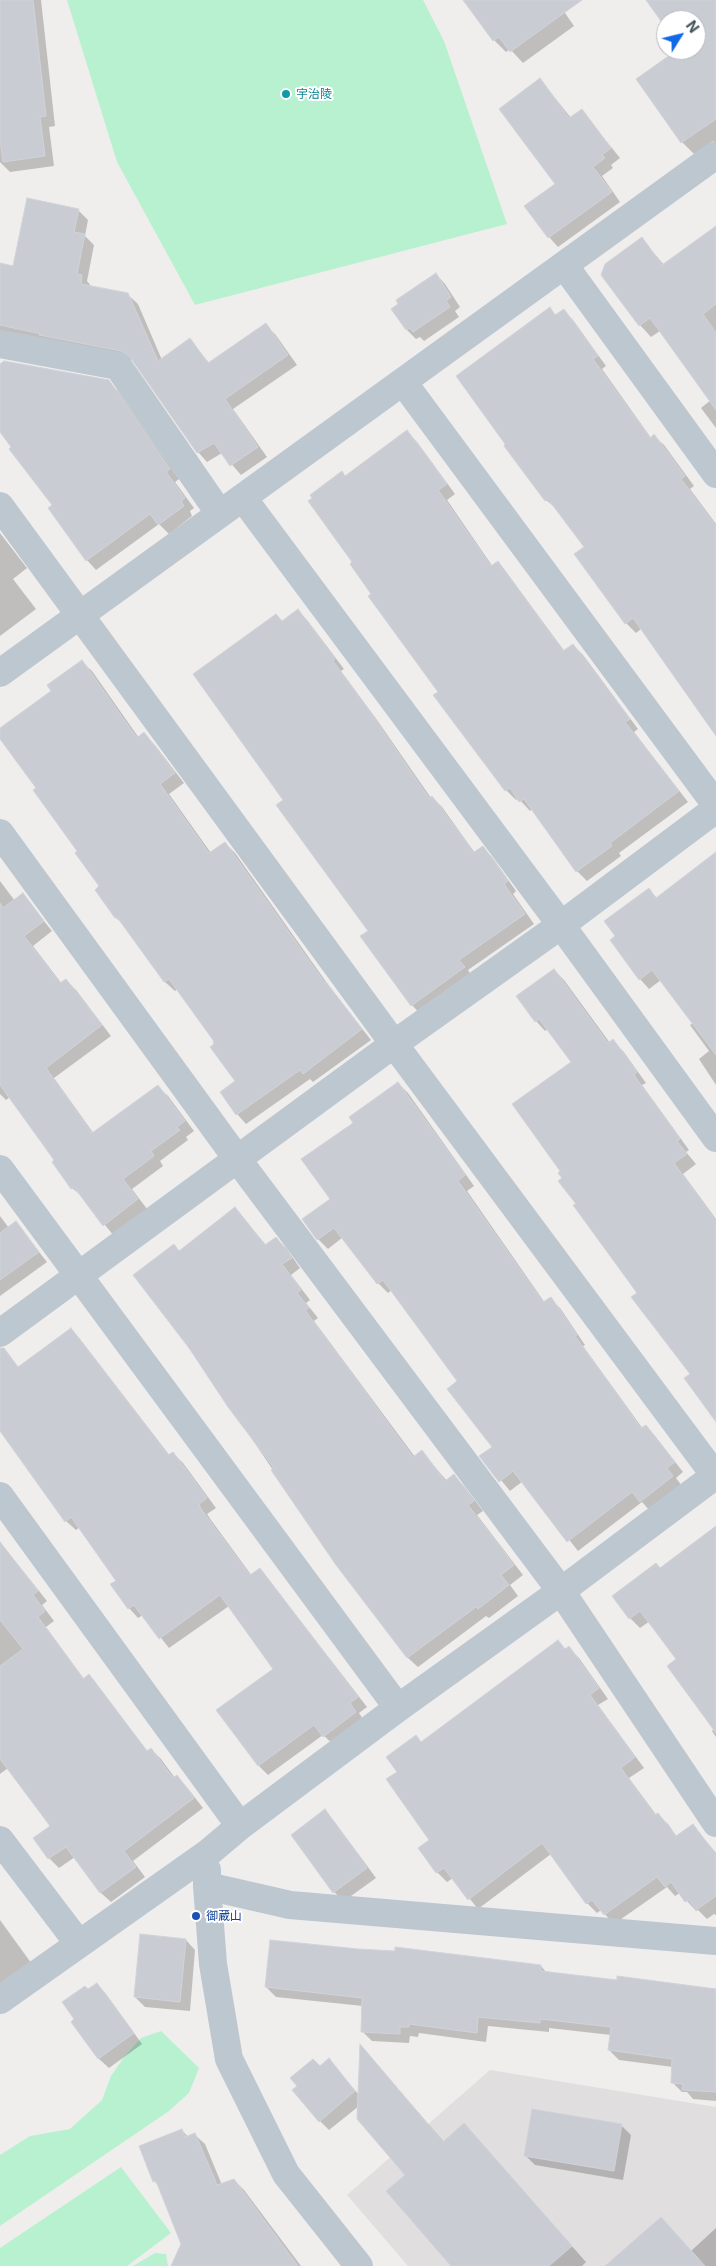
<!DOCTYPE html>
<html>
<head>
<meta charset="utf-8">
<style>
  body { margin:0 }
  #map { position:relative; width:716px; height:2266px; overflow:hidden; background:#f0eded; font-family:Inter,sans-serif }
  canvas { display:block }
  .north { position:absolute; left:656px; top:10px; width:50px; height:50px; box-sizing:border-box; background:#fff; border:1px solid #b4b9bd; border-radius:50%; rotate:54deg; font-size:14px; font-weight:700; line-height:20px; text-align:center; color:#44505b }
  .north::after { content:''; display:block; margin:auto; width:18px; height:22px; background:#0f69e8; clip-path:polygon(50% 0,100% 100%,50% 72%,0 100%) }
</style>
</head>
<body>
<div id="map">
<canvas width="716" height="2266"></canvas>
<div class="north">N</div>
</div>
<script>
const c = document.querySelector('canvas').getContext('2d');
c.lineJoin = 'round';
function paint(path, color) { c.fillStyle = color; c.fill(path, 'evenodd'); }
const toPath = rows => new Path2D(rows.map(r => 'M' + r).join(''));
function strokePath(path, color, width, dash) { c.strokeStyle = color; c.lineWidth = width; c.lineCap = dash ? 'butt' : 'round'; c.setLineDash(dash || []); c.stroke(path); }
function drawText(font, color, halo, rows, align = 'center') {
  c.font = font + ' Inter,"Noto Sans JP",sans-serif'; c.lineWidth = 4; c.setLineDash([]); c.textBaseline = 'middle'; c.strokeStyle = halo; c.fillStyle = color; for (const [text, x, y, turn = 0] of rows) {
    c.save(); c.translate(x, y); c.rotate((+turn || 0) * Math.PI / 180); c.textAlign = isNaN(turn) ? turn : align; if (halo) c.strokeText(text, 0, 0); c.fillText(text, 0, 0); c.restore();
  }
}
paint(toPath([
  [490,2070,716,2107,716,2266,408,2266,347,2195]
]), '#e1dedf');
paint(toPath([
  [67,0,423,0,444,41,507,224,195,305,117,162],
  [161,2031,199,2068,189,2093,169,2111,0,2226,0,2155,30,2136,70,2129,102,2100,111,2076,124,2057,141,2038],
  [121,2167,171,2233,127,2266,0,2266,0,2248],
  [155,2253,166,2254,168,2266,133,2266]
]), '#b8f1cf');
paint(toPath([
  [0,0,41,0,55,126,49,127,54,166,10,172,0,162],
  [465,0,556,0,574,26,523,63,510,49,506,52,494,40],
  [647,0,716,0,716,144,713,141,694,154,682,142,679,50,696,50,696,20,666,20,666,26],
  [540,79,571,118,582,111,620,158,611,165,613,168,602,176,620,202,558,247,549,237,557,184],
  [78,210,88,220,85,236,94,245,87,281,91,286,128,295,138,304,162,360,190,340,210,364,265,325,275,334,297,365,233,409,267,457,241,475,222,453,207,462,198,452,132,360,50,345,0,332,0,269,14,268],
  [716,227,716,428,701,408,711,400,660,331,651,337,640,325,642,239,664,265],
  [436,274,445,284,460,307,455,311,459,317,424,341,420,337,416,339,407,330],
  [550,309,557,316,564,311,573,320,606,366,602,369,651,438,654,436,664,445,694,486,690,489,716,524,716,734,641,629,636,633,626,623,576,554,586,547,557,509,546,500,505,446],
  [0,365,108,381,118,391,179,479,175,482,194,508,190,511,192,516,169,534,159,524,96,570,87,560,54,505,0,430],
  [407,432,417,442,455,494,447,500,493,567,498,563,507,573,565,652,573,645,583,655,638,729,634,732,688,802,619,853,621,856,587,881,577,871,532,809,530,811,518,798,516,800,506,790,435,695,440,692,353,563,346,477],
  [0,533,27,568,13,579,36,609,0,636],
  [298,611,307,620,344,669,341,671,377,720,431,798,432,797,442,807,475,853,483,848,492,857,516,891,513,894,534,924,468,970,473,978,421,1015,412,1005,370,931,285,800,283,622],
  [82,662,92,671,139,738,144,734,154,744,184,783,169,794,211,853,225,843,235,853,329,986,371,1040,313,1082,310,1079,246,1124,237,1114,237,1081,215,1045,214,1040,178,989,175,991,165,982,126,927,116,918,101,887,79,852,38,788,0,737,0,730,53,691],
  [716,856,716,1085,699,1059,709,1051,690,1025,693,1023,661,980,649,989,640,979,617,937,649,890,657,898],
  [0,881,15,901,23,895,52,931,33,946,62,984,66,980,76,990,111,1036,54,1078,94,1134,158,1087,168,1096,194,1131,186,1137,188,1140,160,1161,163,1166,132,1189,147,1209,113,1235,83,1197,72,1188,53,1162,56,1160,10,1097,6,1100,0,1094],
  [554,970,564,980,610,1043,613,1041,623,1051,646,1083,642,1085,689,1150,686,1152,696,1164,683,1174,716,1219,716,1420,692,1374,577,1204,564,1179,561,1172,573,1062,548,1029,545,1031,536,1021],
  [398,1083,408,1093,474,1186,467,1191,545,1303,550,1299,560,1308,585,1345,583,1346,643,1429,646,1427,655,1436,683,1472,676,1478,682,1486,650,1511,642,1502,578,1551,523,1481,510,1491,481,1456,493,1447,459,1381,392,1290,388,1293,378,1283,343,1237,328,1249,318,1239,355,1123],
  [235,1208,266,1245,276,1238,286,1248,300,1268,291,1275,310,1300,306,1303,318,1318,314,1321,415,1457,422,1452,447,1481,454,1476,464,1486,483,1511,477,1515,523,1575,510,1585,518,1596,489,1618,486,1616,418,1667,408,1658,337,1564,190,1348,174,1246,180,1252],
  [0,1216,9,1228,16,1223,47,1262,0,1296],
  [71,1329,80,1339,170,1456,173,1453,183,1463,216,1508,207,1514,211,1520,252,1576,260,1570,269,1580,367,1707,359,1713,365,1722,334,1745,323,1735,268,1775,259,1766,218,1711,274,1670,229,1606,169,1648,143,1615,138,1618,129,1608,117,1581,80,1527,76,1530,66,1521,0,1429,0,1372,19,1368],
  [716,1527,716,1737,712,1731,714,1729,677,1660,650,1621,640,1628,630,1618,660,1569],
  [0,1542,47,1601,42,1605,54,1621,46,1627,84,1679,89,1676,98,1686,148,1752,151,1749,161,1759,175,1778,177,1777,186,1786,203,1808,133,1861,145,1877,111,1902,101,1893,75,1857,59,1868,49,1858,35,1839,52,1827,8,1768,0,1774],
  [558,1642,566,1650,569,1648,579,1658,608,1699,598,1705,644,1768,629,1778,657,1816,658,1815,668,1824,677,1837,693,1825,716,1853,716,1915,714,1914,707,1919,698,1910,696,1911,680,1893,675,1896,667,1887,614,1924,601,1910,597,1913,587,1903,551,1854,478,1909,453,1878,447,1882,437,1872,431,1840,398,1772,416,1737,422,1743],
  [325,1811,334,1821,376,1878,344,1901,334,1892],
  [0,1920,37,1971,0,1994],
  [186,1940,195,1950,190,2011,145,2007,135,1997],
  [541,1966,547,1973,716,1990,716,2101,693,2099,687,2092,682,2092,672,2082,673,2067,619,2060,609,2050,611,2035,549,2028,549,2032,488,2026,486,2042,419,2033,418,2037,410,2036,409,2043,372,2041,362,2031,363,2006,276,1997,266,1987],
  [97,1984,106,1994,142,2044,109,2068,99,2059,72,2022,89,1991],
  [362,2047,444,2142,464,2125,586,2262,582,2266,452,2266,406,2175,359,2106,329,2130,320,2121,320,2067,329,2060,360,2096],
  [621,2125,631,2135,623,2180,535,2165,525,2155],
  [182,2130,188,2137,195,2135,205,2144,222,2185,234,2180,244,2190,301,2266,178,2266,183,2244,161,2188,154,2181],
  [716,2228,716,2266,628,2266,691,2251]
]), '#0003');
const building = toPath([
  [0,0,33,0,46,116,40,117,45,156,3,162,0,140,0,0],
  [463,0,582,0,510,52,499,37,493,41,463,0],
  [646,0,716,0,716,119,681,143,636,79,677,50,696,50,696,20,666,20,666,28,646,0],
  [540,78,569,118,582,109,611,148,602,155,605,158,593,167,612,192,548,238,524,206,555,184,499,109,540,78],
  [27,198,79,209,74,232,85,234,77,274,82,275,81,284,128,293,158,361,190,338,208,363,266,323,288,355,225,399,258,447,230,466,214,443,197,453,130,357,121,351,39,335,41,334,0,325,0,263,13,266,27,198],
  [716,226,716,304,703,314,716,333,716,410,650,318,639,326,601,275,605,264,642,237,662,265,716,226],
  [436,273,451,297,446,301,450,307,413,332,410,328,406,330,391,309,398,304,396,300,436,273],
  [550,307,555,315,564,309,598,356,593,359,650,438,654,434,685,476,681,479,716,526,716,736,633,618,625,624,574,554,584,547,548,499,545,501,504,446,505,444,456,376,550,307],
  [4,361,109,380,170,469,166,472,185,498,181,501,184,506,158,525,150,514,86,561,48,508,52,505,9,449,11,447,0,432,0,364,4,361],
  [407,430,447,484,438,490,491,566,498,561,563,651,573,644,630,719,625,722,679,791,610,843,612,846,576,872,524,799,519,802,510,788,505,791,433,695,438,692,368,596,371,594,350,564,352,562,308,501,312,498,310,495,342,471,345,476,407,430],
  [298,609,335,659,333,661,368,709,429,798,432,796,474,852,483,846,508,881,504,884,525,914,459,960,465,967,411,1006,360,936,368,931,276,805,283,800,193,674,276,614,282,621,298,609],
  [82,660,137,738,144,732,175,773,160,784,209,853,225,842,325,983,326,982,362,1029,303,1074,300,1070,236,1115,220,1092,235,1081,210,1047,214,1044,213,1040,169,979,164,982,117,917,115,918,95,890,99,886,75,853,77,851,33,790,36,788,0,739,0,728,51,691,47,685,82,660],
  [716,852,716,1055,652,970,639,980,610,940,615,936,604,921,649,888,656,898,716,852],
  [23,893,44,921,24,936,60,983,66,979,102,1025,46,1068,92,1133,158,1085,185,1121,177,1127,180,1130,151,1151,154,1156,123,1179,138,1199,103,1226,74,1187,71,1189,52,1162,54,1160,0,1085,0,903,3,908,23,893],
  [554,969,608,1043,613,1039,637,1072,634,1075,680,1139,677,1141,687,1154,674,1163,716,1221,716,1422,684,1378,690,1374,631,1297,637,1293,573,1205,576,1204,558,1181,562,1178,558,1173,560,1171,512,1104,571,1062,539,1019,535,1022,516,996,554,969],
  [398,1082,465,1175,458,1181,543,1302,551,1297,577,1335,575,1336,641,1428,646,1425,675,1462,667,1468,673,1476,640,1502,632,1492,567,1542,513,1471,499,1482,479,1456,492,1447,447,1389,457,1381,383,1280,377,1284,334,1228,317,1240,302,1219,330,1199,301,1159,353,1123,349,1117,398,1082],
  [235,1207,265,1245,276,1237,292,1258,282,1264,301,1290,297,1293,309,1308,305,1310,413,1457,422,1450,445,1481,454,1474,474,1501,468,1505,514,1565,501,1575,509,1585,478,1609,476,1607,407,1658,336,1565,271,1470,274,1468,228,1407,189,1348,133,1275,174,1244,179,1251,235,1207],
  [16,1221,39,1252,0,1280,0,1233,16,1221],
  [71,1328,168,1455,173,1452,207,1498,199,1504,201,1509,250,1575,260,1568,358,1697,350,1703,356,1712,323,1737,314,1725,258,1766,216,1710,273,1669,220,1595,159,1639,134,1605,128,1609,110,1584,116,1581,71,1517,65,1522,0,1431,0,1348,4,1348,18,1367,71,1328],
  [716,1526,716,1733,667,1666,676,1659,640,1611,629,1619,612,1596,656,1563,660,1568,716,1526],
  [0,1542,38,1591,33,1595,45,1611,38,1617,83,1679,89,1674,147,1751,151,1748,173,1778,177,1775,194,1798,124,1851,136,1867,100,1893,66,1847,48,1859,33,1838,50,1826,0,1759,0,1666,23,1649,0,1620,0,1542],
  [558,1640,565,1649,569,1646,599,1688,590,1695,635,1757,621,1768,655,1815,658,1813,676,1836,693,1824,716,1855,716,1896,696,1910,689,1900,685,1902,671,1882,665,1887,657,1877,604,1915,592,1900,586,1904,542,1843,468,1900,444,1868,436,1873,418,1848,429,1840,386,1779,397,1772,386,1757,416,1735,421,1742,558,1640],
  [325,1809,367,1868,333,1893,291,1835,325,1809],
  [140,1934,186,1939,180,2002,134,1997,140,1934],
  [270,1940,358,1949,395,1951,395,1947,541,1965,541,1971,617,1980,617,1976,716,1989,716,2092,682,2090,683,2084,671,2083,672,2059,608,2050,611,2027,540,2019,540,2023,478,2017,477,2033,409,2024,409,2027,400,2027,400,2034,361,2032,362,1998,265,1987,270,1940],
  [97,1983,134,2033,98,2059,71,2022,74,2019,62,2002,85,1986,88,1989,97,1983],
  [360,2044,443,2142,464,2123,572,2246,549,2266,451,2266,386,2191,405,2175,357,2119,360,2044],
  [329,2058,355,2091,319,2122,292,2090,297,2086,290,2078,313,2059,320,2066,329,2058],
  [532,2109,622,2124,614,2171,524,2156,532,2109],
  [182,2129,185,2137,195,2133,217,2185,234,2179,298,2266,171,2266,181,2244,156,2181,153,2182,139,2146,182,2129],
  [661,2217,705,2266,605,2266,661,2217]
]);
paint(building, '#c9ccd2');
strokePath(building, '#d0d3d9', 1);
strokePath(toPath([
  [564,265,716,474],
  [0,344,118,366,220,514],
  [403,382,716,805],
  [243,498,561,925,716,1138],
  [0,506,394,1044,716,1477],
  [0,673,716,155],
  [0,833,238,1160,561,1591,716,1823],
  [0,1169,398,1708],
  [0,1333,394,1044,561,925,716,809],
  [0,1496,240,1826],
  [0,1840,79,1944],
  [207,1870,207,1886,213,1964,229,2059,286,2174,359,2266],
  [207,1886,290,1905,716,1941],
  [0,2000,208,1853,240,1826,398,1708,561,1591,716,1475]
]), '#bcc7d0', 28);
for (const [x, y, r, color] of [
  [286,94,5,"#0f9aa8"],
  [196,1916,5,"#1a4fb4"]
]) { const dot = new Path2D(); dot.arc(x, y, r, 0, 2 * Math.PI); c.fillStyle = color; c.fill(dot); strokePath(dot, '#fff', 2); }
drawText('12px', '#0d838f', '#fff', [
  ["宇治陵",296,94]
], 'left');
drawText('12px', '#164399', '#fff', [
  ["御蔵山",206,1916]
], 'left');
</script>
</body>
</html>
